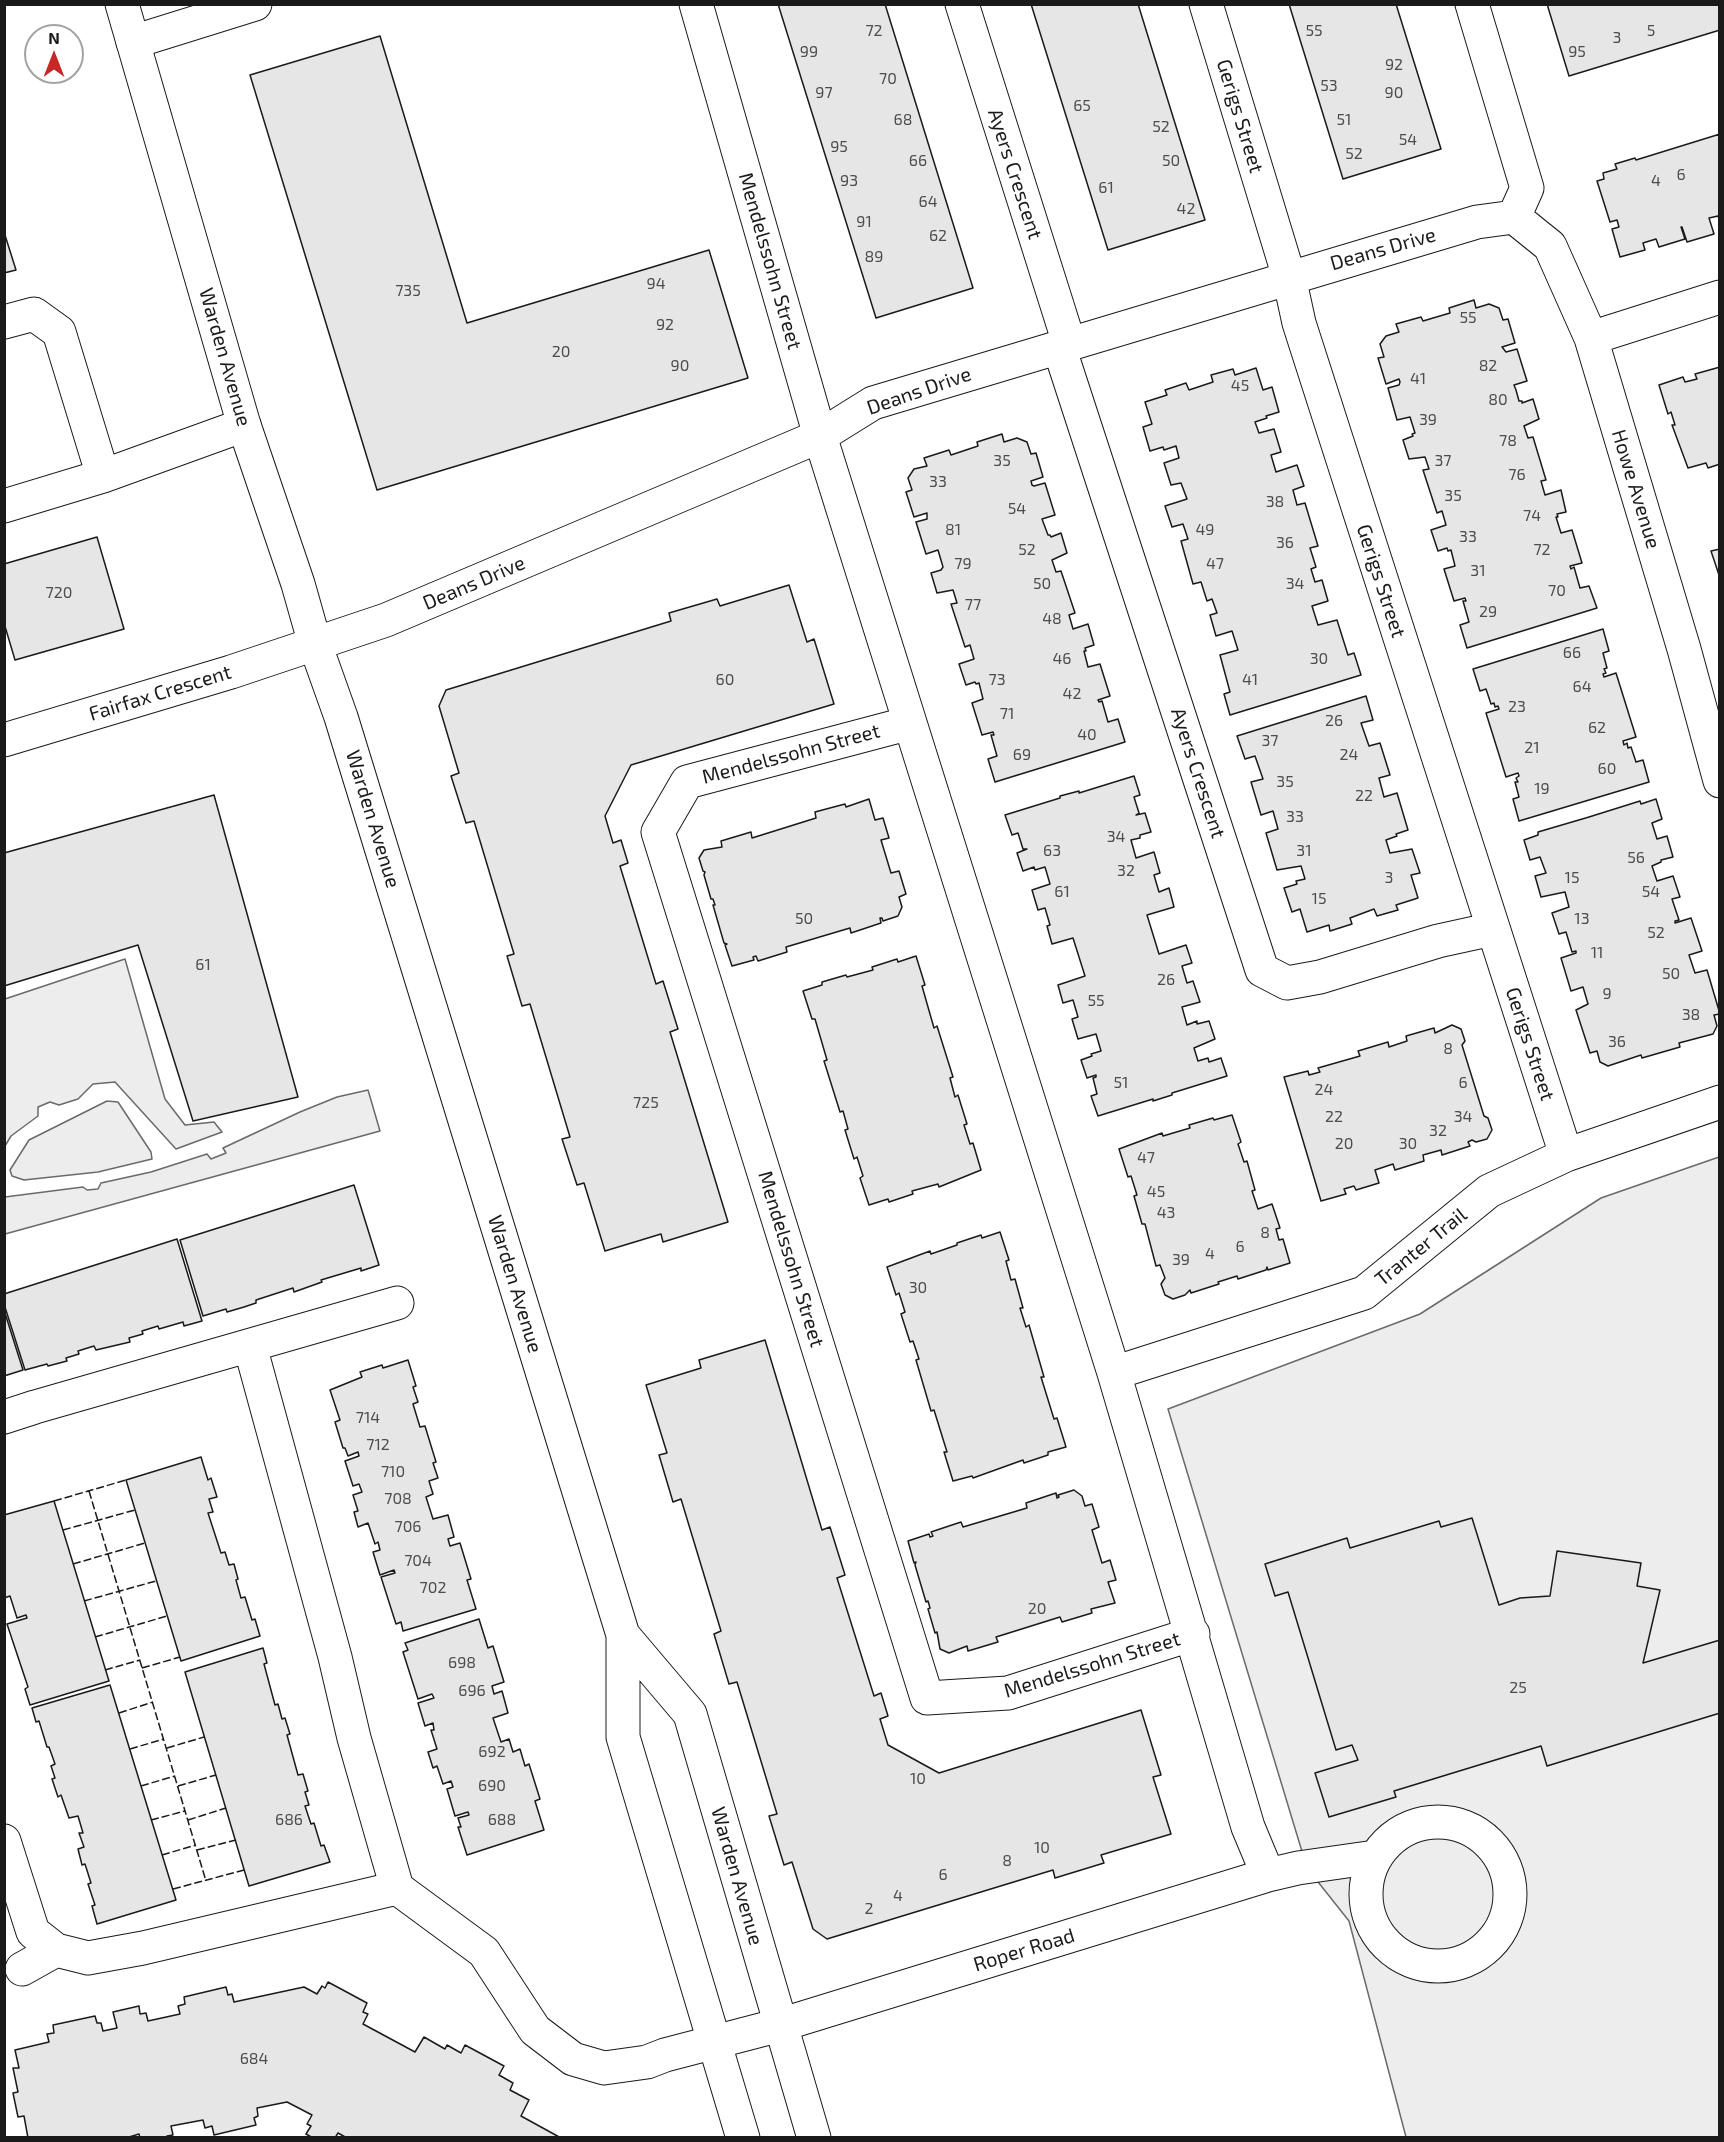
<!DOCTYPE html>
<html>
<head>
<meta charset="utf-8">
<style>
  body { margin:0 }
  #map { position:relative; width:1724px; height:2142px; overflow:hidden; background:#fff; font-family:"Exo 2",sans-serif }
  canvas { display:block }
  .frame { position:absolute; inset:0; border:6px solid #1a1a1a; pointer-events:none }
  .north { position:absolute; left:24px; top:24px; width:60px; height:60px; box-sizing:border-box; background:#fff; border:2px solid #a3a3a3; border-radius:50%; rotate:0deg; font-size:16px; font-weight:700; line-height:24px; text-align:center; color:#1a1a1a }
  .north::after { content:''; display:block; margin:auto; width:21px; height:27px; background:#c62828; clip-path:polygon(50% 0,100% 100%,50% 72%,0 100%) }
</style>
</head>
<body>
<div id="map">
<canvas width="1724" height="2142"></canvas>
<div class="frame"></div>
<div class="north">N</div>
</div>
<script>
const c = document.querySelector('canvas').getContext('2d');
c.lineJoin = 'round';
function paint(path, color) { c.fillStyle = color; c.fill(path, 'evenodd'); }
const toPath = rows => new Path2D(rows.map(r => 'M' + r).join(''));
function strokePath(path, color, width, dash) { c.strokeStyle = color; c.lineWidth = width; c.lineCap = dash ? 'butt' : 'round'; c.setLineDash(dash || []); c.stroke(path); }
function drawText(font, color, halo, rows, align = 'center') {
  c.font = font + ' "Exo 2",sans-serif'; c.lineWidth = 4.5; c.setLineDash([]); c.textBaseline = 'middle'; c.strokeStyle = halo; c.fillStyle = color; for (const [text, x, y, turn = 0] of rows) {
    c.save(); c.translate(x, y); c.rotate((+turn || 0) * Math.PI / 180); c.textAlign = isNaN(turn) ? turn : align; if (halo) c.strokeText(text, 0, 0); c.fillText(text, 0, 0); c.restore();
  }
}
const green = toPath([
  [125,959,165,1099,185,1125,214,1122,222,1132,176,1149,115,1082,93,1084,78,1099,59,1105,50,1102,38,1107,38,1116,11,1136,5,1146,5,999,125,959],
  [368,1090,380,1131,5,1234,5,1197,83,1187,87,1190,98,1189,101,1183,151,1172,207,1154,211,1159,226,1153,223,1148,300,1112,337,1097,368,1090],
  [107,1101,118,1102,151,1152,152,1159,98,1172,24,1180,12,1176,10,1170,29,1140,107,1101],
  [1719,1157,1719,2137,1406,2137,1349,1921,1307,1868,1168,1409,1420,1314,1601,1198,1719,1157]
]);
paint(green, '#ededed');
strokePath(green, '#6a6a6a', 1.5);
const building = toPath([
  [778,4,885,4,973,288,876,318,778,4],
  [1031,4,1138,4,1205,220,1108,250,1031,4],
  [1289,4,1396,4,1441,149,1343,179,1289,4],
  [1547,4,1720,4,1720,30,1569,76,1547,4],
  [380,36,467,323,709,250,748,378,377,490,250,75,380,36],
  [1720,134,1720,222,1718,216,1709,218,1714,234,1687,242,1682,227,1681,227,1685,239,1659,247,1656,239,1643,243,1645,250,1620,257,1612,229,1619,227,1617,220,1610,222,1597,181,1604,179,1603,173,1617,169,1615,164,1635,158,1636,160,1720,134],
  [4,232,16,270,4,273,4,232],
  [1474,300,1476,308,1489,304,1499,308,1503,320,1508,319,1515,343,1502,347,1506,352,1517,349,1527,381,1514,385,1516,390,1519,401,1522,401,1522,403,1533,399,1539,419,1524,426,1528,438,1533,437,1546,480,1541,481,1545,495,1561,490,1566,512,1557,514,1558,517,1556,517,1561,533,1572,530,1582,563,1570,566,1571,569,1574,567,1580,588,1589,586,1597,608,1467,648,1460,625,1469,622,1463,601,1466,601,1465,598,1454,601,1444,569,1455,566,1451,550,1448,551,1447,548,1438,551,1431,530,1446,525,1442,511,1437,513,1423,470,1429,469,1425,457,1409,459,1403,440,1413,436,1412,434,1415,433,1410,417,1397,420,1388,388,1399,385,1400,382,1399,379,1386,384,1378,358,1384,357,1380,344,1386,336,1399,332,1396,324,1421,317,1423,321,1450,313,1449,308,1474,300],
  [1720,367,1720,464,1708,468,1706,463,1688,468,1672,425,1675,425,1671,412,1668,414,1659,385,1683,377,1685,382,1697,379,1695,374,1720,367],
  [1256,368,1263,390,1272,387,1279,412,1266,416,1267,418,1255,422,1259,433,1274,429,1281,452,1271,455,1276,472,1297,465,1304,486,1293,490,1297,505,1305,503,1318,546,1310,548,1316,567,1311,569,1315,582,1322,580,1328,601,1312,606,1318,625,1337,620,1348,655,1354,653,1361,675,1230,715,1224,694,1230,692,1220,655,1238,650,1232,631,1216,636,1210,615,1217,613,1212,599,1207,601,1201,582,1193,584,1181,541,1188,539,1183,524,1172,527,1165,506,1187,499,1181,483,1171,485,1164,463,1179,458,1176,446,1164,450,1163,447,1150,451,1143,427,1152,424,1145,402,1167,395,1165,390,1186,383,1189,390,1213,382,1211,375,1233,369,1235,375,1256,368],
  [1002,434,1004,442,1017,438,1027,442,1031,454,1036,453,1043,477,1031,481,1032,485,1034,486,1045,483,1055,515,1042,519,1048,535,1050,535,1051,537,1061,533,1067,553,1052,560,1056,572,1061,571,1075,613,1069,615,1073,629,1088,624,1094,645,1085,648,1086,651,1084,651,1088,667,1100,664,1110,696,1098,700,1099,702,1102,701,1108,722,1118,719,1125,742,995,782,988,759,997,756,991,735,994,735,993,732,982,735,972,703,983,699,979,683,976,684,975,682,966,685,959,664,974,659,970,645,965,647,951,604,957,603,953,590,937,593,931,573,941,570,943,567,938,550,926,554,916,522,927,519,927,513,914,517,906,492,912,490,908,478,914,469,927,466,924,458,949,450,951,455,978,446,977,442,1002,434],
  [97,537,124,629,15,660,4,623,4,564,97,537],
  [1720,549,1720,578,1711,551,1720,549],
  [789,585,807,642,814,639,834,704,631,765,605,816,613,843,621,840,628,863,620,866,656,984,663,981,678,1029,670,1032,728,1222,663,1242,661,1234,605,1251,584,1183,577,1185,562,1139,570,1137,530,1004,522,1006,507,956,514,954,474,821,466,823,451,776,459,773,439,706,446,690,671,621,669,613,717,599,720,606,789,585],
  [1603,629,1609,651,1603,653,1607,668,1604,669,1606,673,1603,674,1604,677,1616,673,1636,737,1623,741,1624,745,1627,743,1628,748,1631,747,1636,762,1643,760,1649,782,1519,821,1513,799,1519,797,1515,782,1518,782,1516,778,1519,776,1518,773,1506,777,1486,713,1499,709,1498,706,1495,707,1494,703,1491,704,1486,689,1480,691,1473,669,1603,629],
  [1366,696,1373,720,1361,723,1369,746,1380,743,1390,775,1379,778,1384,797,1397,793,1408,830,1396,834,1397,836,1386,840,1390,853,1412,849,1420,873,1411,875,1418,898,1396,905,1398,910,1377,916,1374,909,1350,918,1352,924,1330,931,1329,925,1307,932,1300,909,1292,912,1284,888,1297,884,1296,881,1305,879,1301,866,1277,870,1266,833,1278,829,1273,811,1261,815,1251,782,1263,779,1255,756,1245,759,1237,736,1366,696],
  [1134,776,1140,795,1134,797,1139,813,1136,815,1145,813,1151,832,1140,835,1140,838,1131,840,1136,858,1154,852,1160,873,1154,875,1159,892,1169,888,1174,907,1147,915,1159,954,1186,945,1192,963,1182,966,1187,983,1193,981,1200,1002,1182,1007,1187,1025,1197,1021,1197,1024,1209,1021,1215,1039,1194,1048,1198,1061,1208,1058,1209,1062,1221,1058,1227,1076,1172,1093,1172,1095,1153,1101,1153,1099,1098,1116,1091,1096,1097,1094,1093,1078,1096,1077,1096,1075,1087,1078,1081,1060,1092,1056,1091,1054,1101,1051,1096,1034,1078,1039,1072,1019,1078,1017,1073,1000,1063,1003,1058,985,1085,976,1073,938,1052,944,1047,926,1050,925,1045,908,1038,910,1032,890,1050,884,1045,867,1035,870,1034,867,1023,871,1017,853,1027,849,1023,849,1018,833,1012,835,1005,815,1060,798,1060,796,1079,791,1079,793,1134,776],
  [214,795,298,1097,193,1121,138,945,4,986,4,853,214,795],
  [869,799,875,820,883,818,889,838,881,840,891,873,899,871,906,894,899,897,902,907,898,916,883,921,882,918,880,918,881,923,851,933,850,928,786,947,787,952,758,961,756,956,753,957,754,960,732,966,725,945,727,944,724,943,713,905,715,905,713,899,711,899,704,875,705,872,703,871,699,858,704,850,722,847,721,841,751,832,752,838,816,818,815,812,845,804,846,807,869,799],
  [1656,799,1662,819,1652,823,1657,839,1667,836,1673,857,1661,860,1661,862,1652,866,1657,881,1673,876,1680,897,1672,899,1679,920,1675,921,1675,923,1691,918,1702,951,1689,955,1695,973,1707,970,1720,1014,1714,1015,1717,1026,1713,1034,1679,1043,1680,1047,1642,1058,1641,1055,1608,1066,1600,1062,1597,1051,1590,1053,1576,1010,1588,1004,1583,987,1571,991,1561,958,1576,953,1576,951,1572,952,1566,932,1559,934,1552,913,1569,907,1565,892,1541,897,1535,876,1546,873,1540,857,1530,860,1524,840,1538,835,1538,832,1589,817,1640,801,1641,804,1656,799],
  [916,956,925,985,922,986,934,1028,937,1026,953,1077,950,1078,955,1097,958,1095,967,1124,964,1125,970,1144,973,1143,981,1170,939,1187,938,1184,912,1191,913,1194,889,1202,888,1199,869,1205,860,1178,863,1176,857,1157,854,1159,845,1130,848,1129,843,1111,840,1112,824,1061,827,1060,815,1019,812,1019,803,991,822,985,822,982,846,975,847,977,873,970,872,967,897,959,898,962,916,956],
  [1452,1025,1461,1029,1465,1041,1462,1045,1484,1116,1488,1118,1492,1130,1487,1139,1476,1142,1472,1140,1468,1142,1470,1146,1442,1155,1441,1150,1423,1155,1424,1161,1395,1170,1393,1164,1375,1170,1379,1183,1356,1190,1354,1186,1344,1189,1346,1194,1321,1201,1284,1077,1308,1071,1309,1075,1320,1072,1318,1068,1360,1056,1358,1051,1388,1042,1389,1047,1407,1041,1406,1036,1434,1028,1435,1033,1452,1025],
  [1232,1115,1241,1142,1238,1144,1244,1162,1247,1161,1255,1190,1252,1191,1258,1209,1272,1204,1280,1228,1276,1229,1279,1240,1283,1239,1290,1263,1268,1270,1267,1267,1266,1270,1238,1279,1237,1276,1218,1282,1219,1284,1191,1293,1190,1290,1185,1295,1173,1299,1165,1295,1161,1284,1165,1278,1160,1265,1156,1266,1145,1224,1142,1224,1134,1196,1137,1195,1131,1176,1128,1177,1119,1149,1162,1133,1163,1136,1190,1128,1189,1125,1213,1118,1214,1120,1232,1115],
  [354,1185,379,1265,361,1271,361,1268,321,1280,322,1282,294,1292,293,1288,256,1300,256,1303,244,1307,227,1312,226,1309,203,1316,180,1240,354,1185],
  [1000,1232,1009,1260,1006,1261,1011,1280,1015,1279,1023,1308,1020,1308,1026,1327,1029,1325,1044,1377,1041,1377,1054,1419,1057,1418,1066,1447,1048,1452,1048,1455,1024,1463,1023,1460,973,1478,972,1476,953,1481,944,1452,947,1452,934,1410,931,1411,916,1360,919,1359,913,1341,910,1342,901,1314,905,1312,899,1293,896,1295,887,1267,930,1251,931,1254,957,1245,957,1243,981,1235,982,1238,1000,1232],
  [177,1239,202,1321,184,1326,183,1322,159,1329,158,1326,142,1331,143,1334,129,1338,130,1342,96,1350,94,1346,78,1351,79,1354,66,1358,67,1361,48,1366,47,1364,25,1370,4,1304,4,1294,177,1239],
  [4,1310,23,1370,4,1376,4,1310],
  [765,1340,822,1530,830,1527,845,1575,837,1578,874,1696,881,1693,888,1716,880,1719,888,1745,939,1773,1141,1710,1161,1775,1153,1777,1171,1834,1101,1855,1104,1863,1055,1878,1053,1870,827,1939,813,1929,792,1862,784,1865,769,1816,777,1814,737,1682,729,1684,714,1634,721,1631,681,1499,673,1502,659,1455,667,1453,646,1385,701,1368,699,1360,765,1340],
  [408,1360,416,1386,413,1387,418,1402,413,1404,420,1427,425,1426,436,1462,433,1463,438,1478,429,1481,433,1494,426,1497,433,1519,448,1515,454,1537,448,1539,450,1546,460,1543,471,1579,467,1580,476,1609,403,1631,401,1622,396,1624,381,1577,395,1573,394,1570,380,1575,373,1552,380,1550,378,1542,375,1544,368,1523,358,1527,354,1512,358,1511,353,1495,362,1492,359,1484,353,1486,345,1461,359,1456,358,1452,348,1456,345,1448,343,1448,335,1422,340,1420,330,1390,362,1377,360,1372,382,1365,383,1368,408,1360],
  [201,1457,208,1480,211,1478,217,1497,209,1499,213,1512,208,1513,221,1553,225,1552,229,1565,234,1564,238,1579,236,1580,241,1598,245,1597,252,1620,255,1619,260,1636,181,1661,126,1480,201,1457],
  [1074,1490,1082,1496,1085,1506,1092,1504,1099,1527,1092,1530,1102,1563,1110,1560,1116,1580,1108,1582,1115,1603,1091,1609,1092,1613,1062,1622,1060,1617,996,1637,998,1642,968,1651,967,1646,949,1653,940,1649,937,1632,935,1633,928,1609,930,1608,928,1601,926,1602,915,1565,916,1562,914,1563,908,1541,929,1534,930,1537,933,1536,931,1532,961,1522,963,1527,1027,1508,1026,1503,1056,1493,1057,1498,1059,1497,1058,1495,1074,1490],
  [54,1501,109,1681,30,1705,25,1689,28,1687,7,1624,27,1618,26,1615,17,1618,10,1596,4,1598,4,1515,54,1501],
  [1472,1518,1499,1605,1520,1598,1550,1596,1557,1551,1641,1563,1637,1586,1660,1590,1643,1663,1720,1640,1720,1713,1547,1766,1541,1746,1394,1791,1396,1797,1329,1817,1315,1773,1358,1760,1352,1745,1336,1750,1288,1592,1275,1596,1265,1564,1347,1538,1350,1548,1439,1521,1441,1527,1472,1518],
  [479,1619,488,1648,493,1646,504,1682,492,1686,494,1694,502,1691,508,1713,493,1718,501,1742,509,1739,513,1752,520,1749,525,1766,529,1764,540,1799,535,1801,544,1830,467,1855,458,1827,461,1827,458,1818,469,1815,468,1812,455,1816,447,1789,453,1787,451,1781,443,1784,437,1766,433,1768,428,1752,437,1749,431,1730,434,1730,433,1723,425,1726,418,1703,434,1698,432,1694,418,1699,403,1652,408,1650,405,1643,479,1619],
  [263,1648,267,1663,264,1664,275,1705,278,1704,282,1719,285,1718,290,1734,287,1735,298,1775,303,1774,308,1791,305,1792,309,1805,305,1806,311,1824,314,1823,321,1846,324,1845,330,1862,249,1886,185,1672,263,1648],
  [110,1685,176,1900,97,1924,92,1906,95,1905,88,1884,91,1883,85,1864,82,1865,78,1849,84,1847,79,1833,83,1833,78,1816,69,1818,61,1795,58,1797,52,1779,55,1778,51,1766,55,1764,49,1747,47,1747,39,1721,36,1722,32,1708,110,1685],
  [328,1982,367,2003,363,2012,368,2014,363,2024,415,2052,424,2037,445,2049,447,2045,461,2053,465,2045,504,2066,499,2075,513,2083,510,2090,529,2100,521,2116,561,2138,347,2138,338,2133,335,2138,313,2138,306,2134,311,2126,307,2124,312,2115,287,2102,257,2108,258,2116,254,2118,256,2125,214,2135,212,2126,205,2128,203,2120,171,2126,173,2135,167,2136,167,2138,140,2138,139,2134,126,2138,28,2138,24,2116,18,2117,13,2093,18,2092,13,2068,19,2068,15,2050,49,2042,47,2034,54,2033,53,2025,95,2016,97,2023,101,2023,103,2031,117,2028,113,2012,139,2006,140,2014,146,2013,148,2021,180,2014,178,2006,185,2004,184,1997,226,1987,228,1995,232,1994,234,2002,304,1987,317,1994,322,1986,325,1988,328,1982]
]);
paint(building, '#e6e6e6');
strokePath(building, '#1a1a1a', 1.5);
const minor = toPath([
  [696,4,820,436,1114,1373,1248,1827,1268,1875],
  [962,4,1069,343],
  [1206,4,1289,277,1299,323,1566,1155],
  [1472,4,1527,188,1514,217],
  [133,42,255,4],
  [4,322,34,314,59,332,103,476],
  [1591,338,1720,297],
  [1059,347,1262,970,1287,983,1320,977,1438,941,1493,929],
  [4,506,103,476,244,425],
  [910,723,687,782,658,832,927,1698,1008,1693,1193,1634],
  [4,740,231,672,386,620,820,436,873,403,1477,222,1514,217,1550,246,1591,338,1684,649,1720,781],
  [250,1346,335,1657,354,1738,397,1888,484,1952,535,2030,573,2059,604,2068,647,2062,665,2055,780,2025,1268,1875,1298,1868,1375,1857],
  [1114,1373,1364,1293,1489,1191,1566,1155,1720,1102],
  [4,1417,35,1407,397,1303],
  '1366 1894a72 72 0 1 1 144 0a72 72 0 1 1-144 0Z',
  [4,1841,33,1932,56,1950,88,1958,143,1948,397,1888],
  [22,1969,56,1950]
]);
const major = toPath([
  [122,4,244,425,298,584,315,644,341,717,623,1635,623,1737,743,2138],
  [623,1635,690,1714,814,2138]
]);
strokePath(minor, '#1a1a1a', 35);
strokePath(major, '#1a1a1a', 35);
strokePath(minor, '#fff', 33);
strokePath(major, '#fff', 33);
strokePath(toPath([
  [89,1491,206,1881],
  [54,1501,126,1480],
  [63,1530,135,1510],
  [73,1564,145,1543],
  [84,1601,156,1581],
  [95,1637,167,1616],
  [142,1668,180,1657],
  [105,1670,140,1660],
  [119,1713,153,1702],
  [167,1748,204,1737],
  [130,1749,164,1739],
  [141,1786,175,1776],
  [178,1786,216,1775],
  [151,1820,185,1811],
  [188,1820,226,1808],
  [197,1850,236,1840],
  [162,1855,196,1845],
  [173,1889,244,1870]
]), '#1a1a1a', 1.5, [8, 3]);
drawText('16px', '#4d4d4d', null, [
  ["72",874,31],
  ["55",1314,31],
  ["5",1651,31],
  ["3",1617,38],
  ["99",809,52],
  ["95",1577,52],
  ["92",1394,65],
  ["70",888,79],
  ["53",1329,86],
  ["97",824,93],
  ["90",1394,93],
  ["65",1082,106],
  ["68",903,120],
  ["51",1344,120],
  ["52",1161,127],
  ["54",1408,140],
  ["95",839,147],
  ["52",1354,154],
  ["66",918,161],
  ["50",1171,161],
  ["6",1681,175],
  ["93",849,181],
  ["4",1656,181],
  ["61",1106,188],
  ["64",928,202],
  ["42",1186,209],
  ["91",864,222],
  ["62",938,236],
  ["89",874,257],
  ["94",656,284],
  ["735",408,291],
  ["55",1468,318],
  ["92",665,325],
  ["20",561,352],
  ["90",680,366],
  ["82",1488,366],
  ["41",1418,379],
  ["45",1240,386],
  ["80",1498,400],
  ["39",1428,420],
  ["78",1508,441],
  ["35",1002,461],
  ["37",1443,461],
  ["76",1517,475],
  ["33",938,482],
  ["35",1453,496],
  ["38",1275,502],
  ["54",1017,509],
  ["74",1532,516],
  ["81",953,530],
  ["49",1205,530],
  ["33",1468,537],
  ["36",1285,543],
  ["52",1027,550],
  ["72",1542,550],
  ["79",963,564],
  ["47",1215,564],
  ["31",1478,571],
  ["50",1042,584],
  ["34",1295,584],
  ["70",1557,591],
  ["720",59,593],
  ["77",973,605],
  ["29",1488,612],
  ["48",1052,619],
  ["66",1572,653],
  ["46",1062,659],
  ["30",1319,659],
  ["60",725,680],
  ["73",997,680],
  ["41",1250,680],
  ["64",1582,687],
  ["42",1072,694],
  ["23",1517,707],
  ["71",1007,714],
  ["26",1334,721],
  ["62",1597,728],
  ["40",1087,735],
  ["37",1270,741],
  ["21",1532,748],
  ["69",1022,755],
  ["24",1349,755],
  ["60",1607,769],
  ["35",1285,782],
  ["19",1542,789],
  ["22",1364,796],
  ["33",1295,817],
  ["34",1116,837],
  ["63",1052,851],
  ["31",1304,851],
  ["56",1636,858],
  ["32",1126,871],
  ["3",1389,878],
  ["15",1572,878],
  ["61",1062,892],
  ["54",1651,892],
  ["15",1319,899],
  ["50",804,919],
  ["13",1582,919],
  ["52",1656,933],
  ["11",1597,953],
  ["61",203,965],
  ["50",1671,974],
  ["26",1166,980],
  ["9",1607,994],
  ["55",1096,1001],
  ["38",1691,1015],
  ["36",1617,1042],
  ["8",1448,1049],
  ["51",1121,1083],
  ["6",1463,1083],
  ["24",1324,1090],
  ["725",646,1103],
  ["22",1334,1117],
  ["34",1463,1117],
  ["32",1438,1131],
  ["20",1344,1144],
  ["30",1408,1144],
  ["47",1146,1158],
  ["45",1156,1192],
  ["43",1166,1213],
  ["8",1265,1233],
  ["6",1240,1247],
  ["4",1210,1254],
  ["39",1181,1260],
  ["30",918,1288],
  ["714",368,1418],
  ["712",378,1445],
  ["710",393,1472],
  ["708",398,1499],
  ["706",408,1527],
  ["704",418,1561],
  ["702",433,1588],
  ["20",1037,1609],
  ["698",462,1663],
  ["25",1518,1688],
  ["696",472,1691],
  ["692",492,1752],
  ["10",918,1779],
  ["690",492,1786],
  ["686",289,1820],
  ["688",502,1820],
  ["10",1042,1848],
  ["8",1007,1861],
  ["6",943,1875],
  ["4",898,1896],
  ["2",869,1909],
  ["684",254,2059]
]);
drawText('20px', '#1a1a1a', '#fff', [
  ["Gerigs Street",1240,116,73],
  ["Ayers Crescent",1015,174,72],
  ["Deans Drive",1383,249,-16],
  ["Mendelssohn Street",770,261,74],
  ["Warden Avenue",225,357,74],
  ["Deans Drive",919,391,-19],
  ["Howe Avenue",1636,489,73],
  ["Gerigs Street",1381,581,72],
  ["Deans Drive",474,583,-23],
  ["Fairfax Crescent",160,693,-17],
  ["Mendelssohn Street",791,754,-15],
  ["Ayers Crescent",1198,773,72],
  ["Warden Avenue",373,819,73],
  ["Gerigs Street",1530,1044,72],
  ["Tranter Trail",1421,1247,-39],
  ["Mendelssohn Street",791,1259,73],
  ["Warden Avenue",515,1284,73],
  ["Mendelssohn Street",1092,1665,-17],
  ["Warden Avenue",737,1876,74],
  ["Roper Road",1024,1950,-17]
]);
</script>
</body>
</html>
